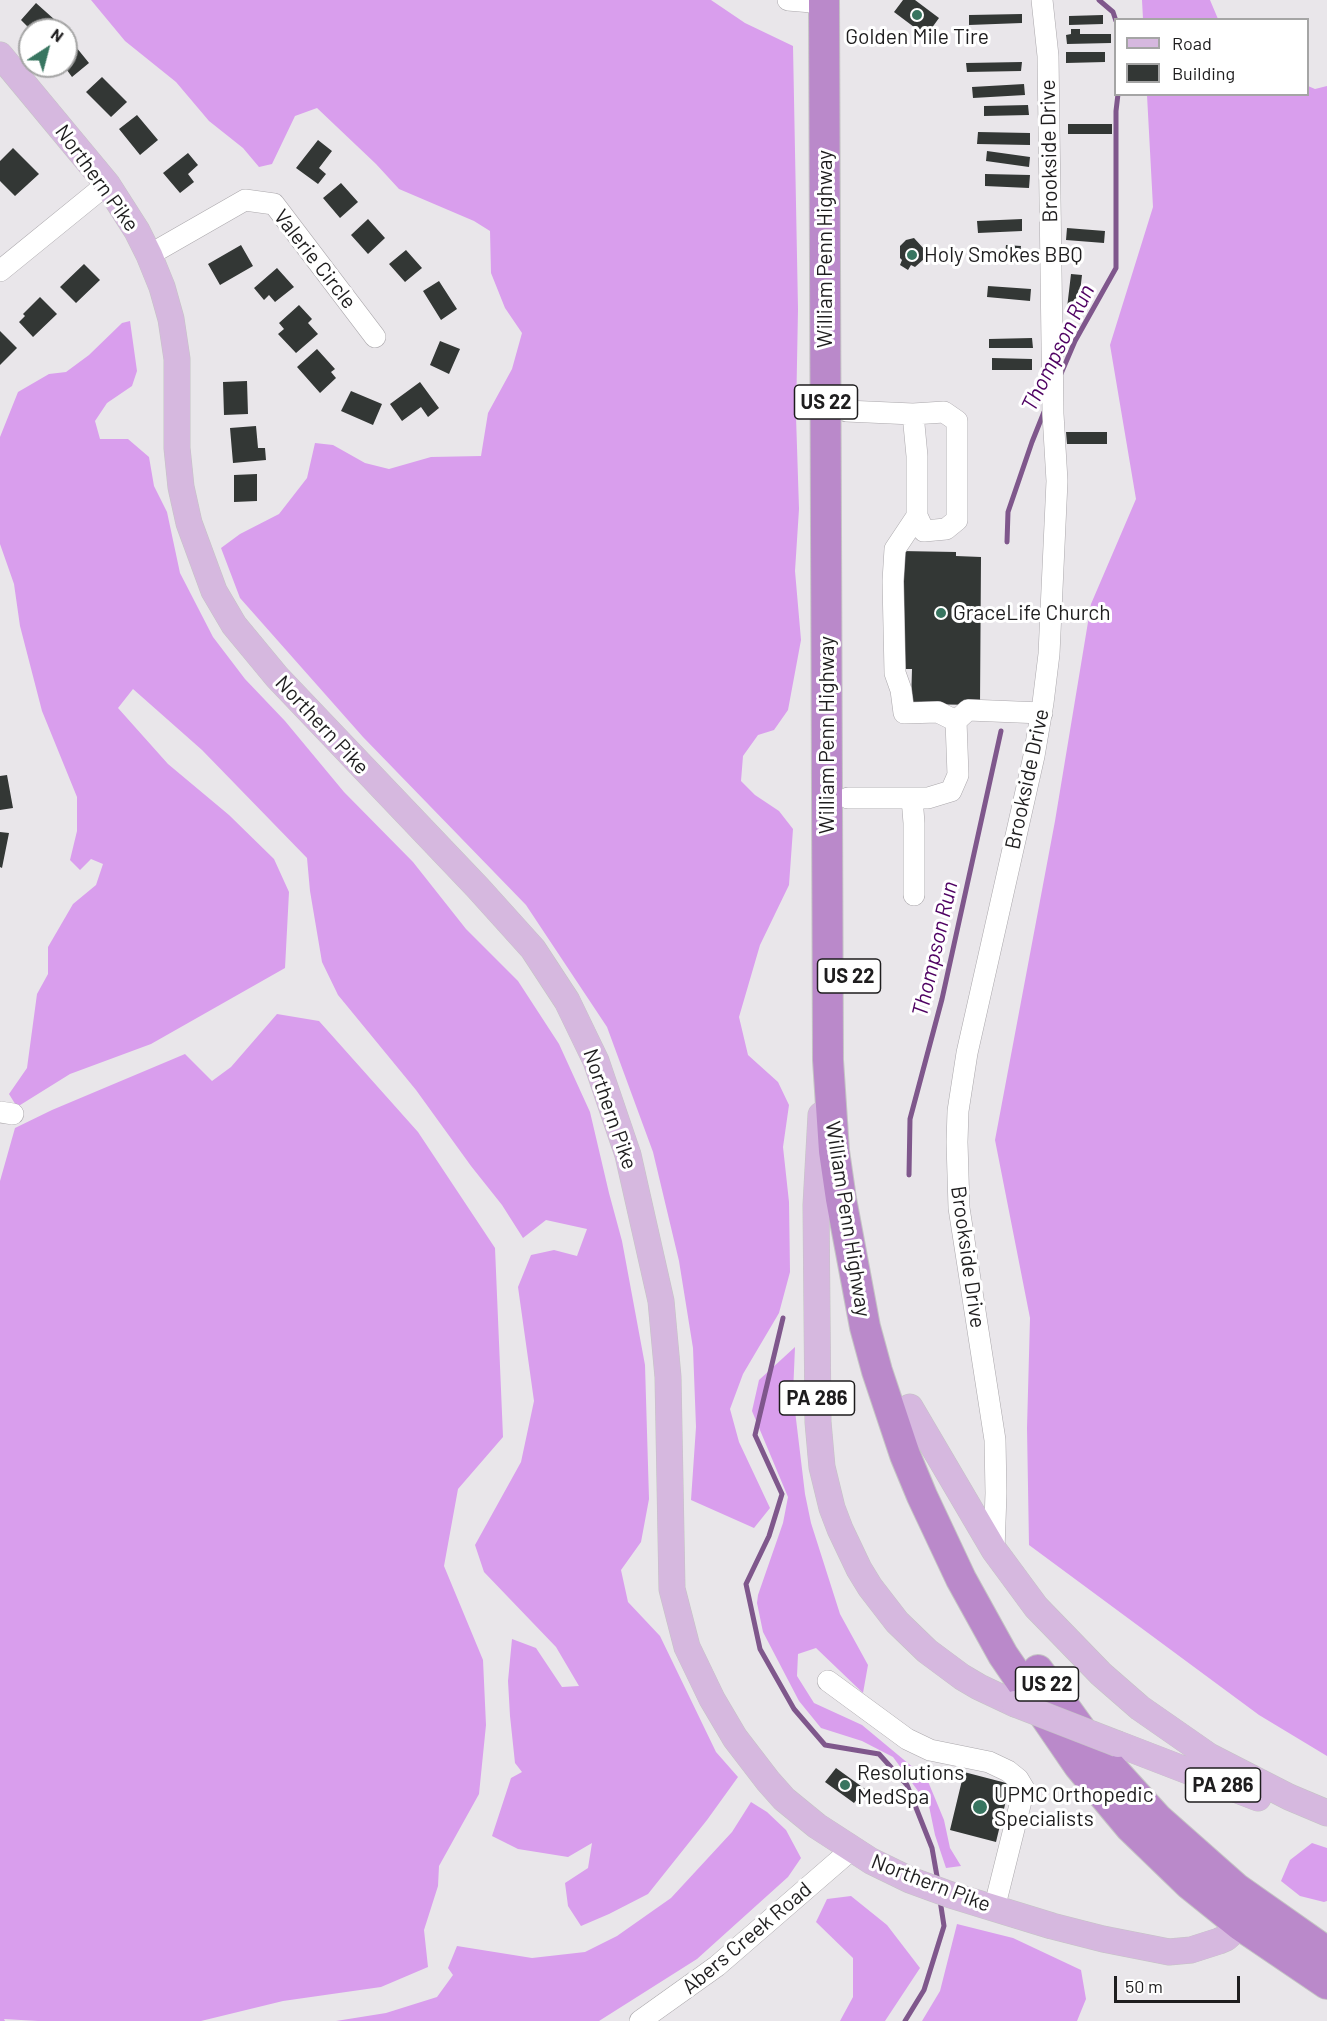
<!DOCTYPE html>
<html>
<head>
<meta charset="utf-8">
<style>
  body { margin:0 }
  #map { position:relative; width:1327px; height:2021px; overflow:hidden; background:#e9e6ea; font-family:Barlow,sans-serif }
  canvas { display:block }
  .legend { position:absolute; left:1114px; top:18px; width:195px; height:78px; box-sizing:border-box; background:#fff; border:2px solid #a5a5a5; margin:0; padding:8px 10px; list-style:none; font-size:18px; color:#1e1d1e }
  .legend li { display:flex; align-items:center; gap:12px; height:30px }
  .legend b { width:30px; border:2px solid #a5a5a5 }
  .north { position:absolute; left:18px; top:18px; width:60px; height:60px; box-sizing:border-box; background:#fff; border:2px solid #a5a5a5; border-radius:50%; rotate:36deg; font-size:16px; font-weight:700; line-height:24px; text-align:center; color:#1e1d1e }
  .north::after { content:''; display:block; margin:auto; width:21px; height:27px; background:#387560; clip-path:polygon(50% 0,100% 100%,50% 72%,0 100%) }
  .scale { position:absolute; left:1114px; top:1976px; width:126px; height:27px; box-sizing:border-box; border:3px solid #1e1d1e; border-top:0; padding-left:8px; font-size:18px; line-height:21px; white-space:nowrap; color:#1e1d1e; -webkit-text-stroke:4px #fff; paint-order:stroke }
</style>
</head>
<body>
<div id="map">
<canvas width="1327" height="2021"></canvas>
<ul class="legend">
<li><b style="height:8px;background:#d6b8df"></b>Road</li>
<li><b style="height:16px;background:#333735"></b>Building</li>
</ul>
<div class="north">N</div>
<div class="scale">50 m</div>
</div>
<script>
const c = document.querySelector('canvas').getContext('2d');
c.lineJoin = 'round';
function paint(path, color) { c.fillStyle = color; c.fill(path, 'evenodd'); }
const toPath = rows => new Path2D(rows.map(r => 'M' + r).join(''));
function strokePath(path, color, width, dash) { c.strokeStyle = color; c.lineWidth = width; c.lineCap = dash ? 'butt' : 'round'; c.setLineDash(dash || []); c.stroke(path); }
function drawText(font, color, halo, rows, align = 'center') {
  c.font = font + ' Barlow,sans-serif'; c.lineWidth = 6; c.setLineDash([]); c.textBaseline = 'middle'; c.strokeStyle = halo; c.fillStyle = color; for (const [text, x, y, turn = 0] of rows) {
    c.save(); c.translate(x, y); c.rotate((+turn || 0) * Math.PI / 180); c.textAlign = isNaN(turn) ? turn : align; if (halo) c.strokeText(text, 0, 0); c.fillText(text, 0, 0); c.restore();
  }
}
paint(toPath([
  [91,0,711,0,745,23,793,46,798,309,796,416,799,509,795,571,801,640,788,710,774,730,758,735,743,756,741,781,755,795,779,811,793,829,789,885,760,945,739,1017,748,1055,778,1082,789,1105,783,1147,789,1202,790,1272,779,1313,743,1374,730,1409,739,1442,770,1508,754,1528,691,1500,696,1427,693,1348,679,1261,653,1152,607,1027,526,905,363,737,240,598,221,548,240,534,279,514,307,478,315,443,333,445,365,463,389,469,431,457,481,456,488,413,512,369,522,333,505,308,491,273,490,231,474,221,399,189,376,164,317,108,295,116,272,164,259,167,243,148,209,121,176,82,125,41],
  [1142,0,1210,0,1218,19,1143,19],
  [1308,86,1315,89,1327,86,1327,1756,1259,1715,1029,1545,1027,1428,1030,1318,995,1140,1055,821,1091,604,1136,499,1110,345,1153,207,1147,95,1308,94],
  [130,321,137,371,132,386,107,403,95,421,100,439,128,439,149,457,154,486,167,512,180,573,213,637,245,679,285,721,344,792,413,862,466,929,518,981,559,1044,590,1112,609,1193,622,1241,645,1365,649,1499,641,1542,621,1570,628,1602,660,1636,716,1752,738,1777,707,1820,648,1894,609,1914,581,1926,568,1906,565,1883,588,1868,592,1843,568,1857,518,1849,492,1836,511,1778,522,1772,515,1763,510,1716,508,1681,512,1639,536,1648,562,1687,579,1686,556,1647,484,1572,475,1545,521,1462,534,1401,518,1287,531,1255,554,1250,577,1256,587,1229,546,1220,523,1238,502,1205,471,1166,416,1090,338,995,322,962,310,891,307,858,202,750,133,689,118,708,168,764,229,815,274,859,289,892,285,968,151,1044,70,1074,17,1107,9,1094,27,1068,37,994,48,974,48,947,73,904,96,885,103,864,91,859,80,870,70,860,77,831,77,797,42,711,20,626,14,584,0,544,0,437,18,392,49,374,66,372,89,355,122,323],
  [277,1014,319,1021,418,1132,495,1248,503,1437,458,1489,444,1566,483,1660,486,1725,479,1794,439,1866,438,1886,424,1930,428,1967,381,1987,283,2001,201,2021,38,2021,4,2019,5,2021,0,2021,0,1181,15,1128,52,1110,185,1054,212,1081,231,1067],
  [795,1347,793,1394,805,1494,811,1523,840,1614,868,1665,863,1693,816,1648,798,1654,797,1676,814,1703,862,1725,927,1779,944,1820,950,1848,961,1866,946,1868,935,1835,929,1806,893,1757,862,1741,821,1728,799,1701,763,1632,757,1603,758,1595,783,1523,788,1497,752,1411,759,1380],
  [751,1802,767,1812,786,1830,801,1858,788,1877,697,1959,599,2021,336,2021,386,2013,437,1997,453,1975,448,1968,457,1946,532,1958,585,1952,617,1936,671,1898,732,1832],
  [1312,1843,1327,1848,1327,1901,1324,1902,1300,1896,1281,1881,1290,1860],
  [851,1896,887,1925,920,1968,885,2021,840,2021,853,1997,853,1958,816,1922,827,1899],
  [957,1924,1013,1938,1081,1970,1086,1999,1077,2021,922,2021,940,1991]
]), '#d99eed');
strokePath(toPath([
  [1099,0,1113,12,1116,21],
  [1060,376,1075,341,1116,268,1116,111,1118,94],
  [1007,542,1008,512,1032,442,1044,412],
  [909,1175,910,1119,942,999,1001,731],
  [783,1318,755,1435,782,1494,769,1536,746,1584,760,1649,794,1709,825,1745,879,1754,907,1785,932,1848,938,1882],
  [905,2021,924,1990,944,1926,940,1900]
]), '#7f578c', 5);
paint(toPath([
  [903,0,915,0,939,18,926,36,894,12],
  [36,3,55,20,46,30,31,30,21,20],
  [1022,14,1022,23,969,25,969,15],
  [1103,15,1103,24,1069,25,1069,16],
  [1071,29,1080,29,1080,34,1111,34,1111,43,1067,44,1066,35,1071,34],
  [72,42,89,63,72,77,64,66,66,66,66,46],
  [1066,52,1105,52,1105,62,1066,63],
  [1022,62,1021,71,967,72,966,63],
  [102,77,127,102,111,117,86,92],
  [1024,84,1025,95,973,98,972,87],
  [1028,105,1029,115,984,116,984,106],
  [137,115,158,140,140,155,119,129],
  [1068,124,1112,124,1112,134,1068,134],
  [978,132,1030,133,1030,145,977,144],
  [318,140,332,151,319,168,326,174,318,184,296,168],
  [13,148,39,174,15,196,0,181,0,161],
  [987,151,1030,157,1029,167,986,161],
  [188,153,198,165,188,174,194,182,180,193,163,173],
  [985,174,1030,175,1029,188,985,186],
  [341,183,358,202,340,218,323,198],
  [368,219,385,238,368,254,351,235],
  [1022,219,1022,231,978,233,977,221],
  [1067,228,1105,231,1104,243,1066,240],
  [914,238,925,250,924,259,915,267,911,265,908,270,900,265,902,260,900,258,900,246,906,240],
  [241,245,253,266,220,285,208,264],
  [1006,245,1021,246,1019,264,1004,262],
  [406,250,422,268,405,282,389,264],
  [84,264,100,280,76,303,60,287],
  [277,268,294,287,275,302,269,295,264,300,254,288],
  [1071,274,1082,275,1078,309,1067,308],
  [439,281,457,309,441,320,423,291],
  [988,286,1031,289,1030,301,987,297],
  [40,297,57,314,33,337,19,322,25,316,23,314],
  [299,305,312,319,308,323,318,334,296,353,278,334,284,329,279,323],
  [0,331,17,348,0,365],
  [1032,338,1033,348,989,348,989,339],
  [440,341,460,349,449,374,430,365],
  [317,349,335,369,331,372,336,378,320,393,297,367],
  [992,358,1032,359,1032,370,992,370],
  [247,381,248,414,224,415,223,382],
  [420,382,439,408,428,417,421,407,402,421,390,404],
  [351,391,382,404,373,425,341,411],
  [256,426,258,448,265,448,266,460,233,463,230,428],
  [1066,432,1107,432,1107,444,1067,444],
  [257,474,257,501,234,502,234,475],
  [901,551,956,552,956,556,981,557,980,705,911,704,912,669,900,669],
  [7,775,13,808,0,810,0,776],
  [0,832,9,833,2,868,0,867],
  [836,1768,865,1789,854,1803,825,1782],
  [964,1772,1010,1784,996,1842,950,1830]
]), '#333735');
const minor = toPath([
  [788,0,824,3],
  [149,255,245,200,274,204,375,337],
  [0,271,107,184],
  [846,411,913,414,944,412,957,421,957,520,946,529,924,531,917,516,917,456,913,414],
  [917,516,895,549,893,581,895,673,901,690,904,713,938,712,956,721],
  [956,721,968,710,1042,713],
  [848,798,928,798,951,791,958,775,956,721],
  [912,798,914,823,914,895],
  [0,1112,13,1114],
  [994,1550,996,1493,995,1440,959,1208,957,1142,958,1111,967,1053,1034,756,1043,703,1049,654,1057,481,1053,414,1048,56,1042,0],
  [828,1681,907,1739,930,1750,989,1762,1008,1771,1018,1779,1024,1789,994,1909],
  [640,2021,717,1966,851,1850]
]);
const major = toPath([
  [0,55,107,184,137,231,149,255,162,287,171,319,177,359,177,448,181,487,189,523,214,591,234,625,277,677,478,888,533,949,567,1001,596,1061,628,1155,661,1301,668,1377,672,1589,687,1647,712,1699,735,1738,768,1781,784,1799,817,1826,871,1861,910,1880,951,1895,1052,1926,1103,1939,1169,1952,1191,1950,1219,1941,1226,1938,1255,1912],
  [821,1115,816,1205,818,1422,822,1467,832,1508,840,1529,859,1569,870,1587,897,1622,927,1651,962,1677,979,1687,1015,1704],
  [910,1407,994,1550,1036,1607,1101,1674,1140,1708,1209,1756,1289,1797,1327,1813],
  [1118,1744,1258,1798]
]);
const highway = toPath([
  [824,0,828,1060,834,1151,841,1199,865,1327,877,1371,905,1455,922,1496,961,1579,1003,1655,1079,1766,1130,1827,1189,1884,1240,1925,1327,1984],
  [1038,1670,1097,1752,1158,1819,1236,1888,1327,1952]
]);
strokePath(minor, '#aba8ac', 22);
strokePath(major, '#c4c4c4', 27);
strokePath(highway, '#c4c4c4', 32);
strokePath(minor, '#fff', 21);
strokePath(major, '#d6b8df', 26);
strokePath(highway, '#ba89ca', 30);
const majorBridge = toPath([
  [1015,1704,1118,1744]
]);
strokePath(majorBridge, '#c4c4c4', 27, []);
strokePath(majorBridge, '#d6b8df', 26);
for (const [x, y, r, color] of [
  [917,15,6,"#387560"],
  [912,255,6,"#387560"],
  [941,613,6,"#387560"],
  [845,1785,6,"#387560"],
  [980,1807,8,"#387560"]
]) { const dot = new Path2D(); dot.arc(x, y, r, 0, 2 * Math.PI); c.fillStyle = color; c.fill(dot); strokePath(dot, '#fff', 2); }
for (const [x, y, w] of [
  [826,402,63],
  [849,976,63],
  [817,1398,75],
  [1047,1684,63],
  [1223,1785,75]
]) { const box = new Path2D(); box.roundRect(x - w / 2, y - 17, w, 34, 4.5); c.fillStyle = '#fff'; c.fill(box); strokePath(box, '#1e1d1e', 1.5); }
drawText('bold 20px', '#1e1d1e', null, [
  ["US 22",826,402],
  ["US 22",849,976],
  ["PA 286",817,1398],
  ["US 22",1047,1684],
  ["PA 286",1223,1785]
]);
drawText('21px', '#1e1d1e', '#fff', [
  ["Golden Mile Tire",917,37,"center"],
  ["Holy Smokes BBQ",924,255],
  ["GraceLife Church",953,613],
  ["Resolutions",857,1773],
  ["MedSpa",857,1797],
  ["UPMC Orthopedic",994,1795],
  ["Specialists",994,1819]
], 'left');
drawText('21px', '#1e1d1e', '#fff', [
  ["Brookside Drive",1049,151,-91],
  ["Northern Pike",97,178,54],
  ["William Penn Highway",825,249,-90],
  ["Valerie Circle",315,259,52],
  ["Northern Pike",322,725,47],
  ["William Penn Highway",827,735,-90],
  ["Brookside Drive",1027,779,-78],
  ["Northern Pike",610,1109,71],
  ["William Penn Highway",848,1219,81],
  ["Brookside Drive",968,1257,82],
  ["Northern Pike",931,1883,21],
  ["Abers Creek Road",747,1938,-40]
]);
drawText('italic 22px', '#4e0062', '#fff', [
  ["Thompson Run",1058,348,-64],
  ["Thompson Run",935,949,-77]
]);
</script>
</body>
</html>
